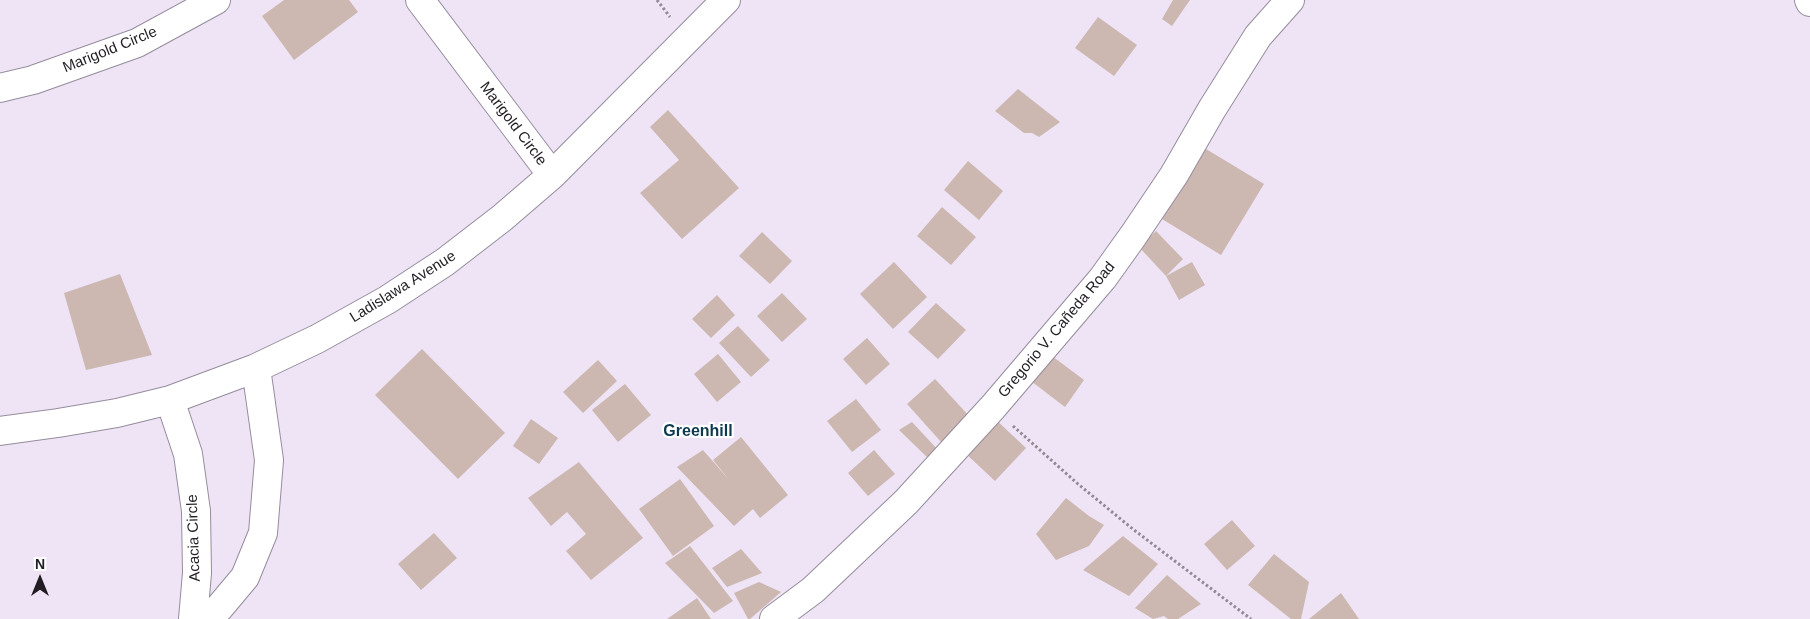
<!DOCTYPE html>
<html>
<head>
<meta charset="utf-8">
<style>
  body { margin:0 }
  #map { position:relative; width:1810px; height:619px; overflow:hidden; background:#eee4f5; font-family:Arial,sans-serif }
  canvas { display:block }
  .north { position:absolute; left:15px; top:554px; width:50px; height:50px; -webkit-text-stroke:4px #fff; paint-order:stroke; rotate:0deg; font-size:14px; font-weight:700; line-height:20px; text-align:center; color:#211d23 }
  .north::after { content:''; display:block; margin:auto; width:18px; height:22px; background:#211d23; clip-path:polygon(50% 0,100% 100%,50% 72%,0 100%) }
</style>
</head>
<body>
<div id="map">
<canvas width="1810" height="619"></canvas>
<div class="north">N</div>
</div>
<script>
const c = document.querySelector('canvas').getContext('2d');
c.lineJoin = 'round';
function paint(path, color) { c.fillStyle = color; c.fill(path, 'evenodd'); }
const toPath = rows => new Path2D(rows.map(r => 'M' + r).join(''));
function strokePath(path, color, width, dash) { c.strokeStyle = color; c.lineWidth = width; c.lineCap = dash ? 'butt' : 'round'; c.setLineDash(dash || []); c.stroke(path); }
function drawText(font, color, halo, rows, align = 'center') {
  c.font = font + ' Arial,sans-serif'; c.lineWidth = 4.5; c.setLineDash([]); c.textBaseline = 'middle'; c.strokeStyle = halo; c.fillStyle = color; for (const [text, x, y, turn = 0] of rows) {
    c.save(); c.translate(x, y); c.rotate((+turn || 0) * Math.PI / 180); c.textAlign = isNaN(turn) ? turn : align; if (halo) c.strokeText(text, 0, 0); c.fillText(text, 0, 0); c.restore();
  }
}
paint(toPath([
  [284,0,349,0,358,12,294,60,262,16],
  [1173,0,1190,0,1172,26,1162,19],
  [1098,17,1137,45,1114,76,1075,48],
  [1018,89,1060,122,1039,137,1032,133,1024,133,995,111],
  [668,110,739,188,682,239,640,193,679,160,650,127],
  [1206,149,1264,184,1221,255,1162,219],
  [968,161,1003,191,979,220,944,190],
  [942,207,976,237,951,265,917,236],
  [1156,231,1183,259,1166,276,1192,262,1205,285,1179,300,1166,276,1139,247],
  [762,232,792,261,770,284,739,256],
  [894,262,927,297,893,329,860,294],
  [120,274,152,355,86,370,64,293],
  [782,293,807,319,782,342,757,316],
  [717,295,735,315,711,338,692,319],
  [936,303,966,330,938,359,908,332],
  [738,326,770,360,751,377,719,343],
  [867,338,890,364,866,385,843,359],
  [422,349,505,433,458,479,375,395],
  [1048,353,1084,380,1065,407,1027,378],
  [718,354,741,382,717,402,694,374],
  [598,360,617,381,583,413,563,392],
  [935,379,970,417,942,443,907,404],
  [625,384,651,415,618,442,592,410],
  [856,399,881,430,852,452,827,421],
  [994,418,1026,448,995,481,963,451],
  [531,419,558,438,539,464,513,446],
  [912,422,938,450,928,458,899,430],
  [741,437,788,495,760,518,753,509,734,526,677,467,703,450,730,481,713,460],
  [874,450,895,474,868,496,848,473],
  [579,462,643,538,591,580,566,551,586,534,567,512,551,526,528,498],
  [680,479,714,526,673,556,639,509],
  [1066,498,1089,516,1104,525,1089,546,1056,560,1036,534],
  [1232,520,1255,546,1227,570,1204,544],
  [434,533,457,558,421,590,398,564],
  [1123,536,1158,564,1129,596,1083,570],
  [690,546,733,601,714,613,665,563],
  [741,549,762,573,727,587,712,568],
  [1274,554,1309,582,1301,619,1291,619,1248,585],
  [1167,575,1201,604,1178,619,1168,619,1164,616,1153,619,1135,608],
  [759,582,781,592,750,619,748,619,734,593],
  [1341,593,1359,619,1309,619],
  [697,598,711,619,667,619]
]), '#ccb7b1');
const street = toPath([
  [420,0,552,175],
  [1809,0,1810,2],
  [0,88,33,80,137,43,216,0],
  [170,400,188,454,196,511,197,573,193,619],
  [0,431,58,423,117,413,170,400,256,368,317,339,387,300,445,262,502,218,552,175,726,0],
  [205,619,219,608,245,577,263,533,269,460,256,368],
  [774,619,813,590,906,502,993,407,1103,278,1133,236,1174,175,1212,109,1258,36,1290,0]
]);
strokePath(street, '#958c9c', 30);
strokePath(toPath([
  [657,0,670,17],
  [1013,426,1078,484,1134,530,1251,619]
]), '#908995', 3, [2.5, 2.5]);
strokePath(street, '#fff', 28);
drawText('15px', '#211d23', '#fff', [
  ["Marigold Circle",110,50,-22],
  ["Marigold Circle",513,124,53],
  ["Ladislawa Avenue",403,287,-32],
  ["Gregorio V. Cañeda Road",1057,330,-50],
  ["Acacia Circle",194,538,-92]
]);
drawText('bold 16px', '#0e3a50', '#fff', [
  ["Greenhill",698,432]
]);
</script>
</body>
</html>
